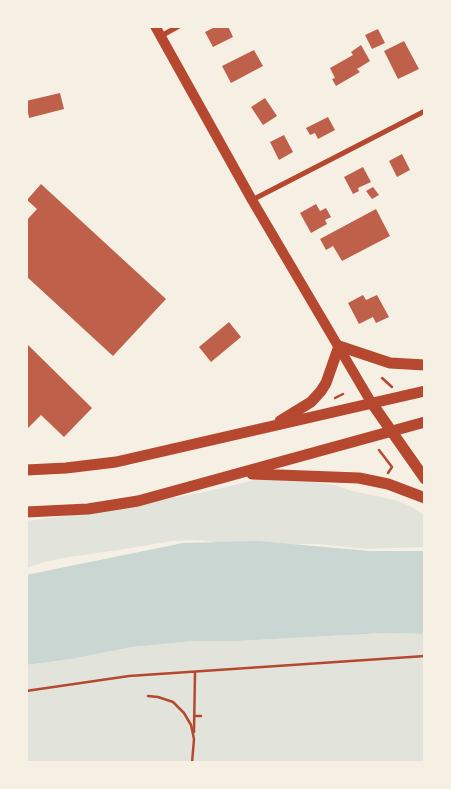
<!DOCTYPE html>
<html>
<head>
<meta charset="utf-8">
<style>
  body { margin:0 }
  #map { position:relative; width:451px; height:789px; overflow:hidden; background:#f6efe4; font-family:"DM Sans",sans-serif }
  canvas { display:block }
  .frame { position:absolute; inset:0; border:28px solid #f6efe4; pointer-events:none }
</style>
</head>
<body>
<div id="map">
<canvas width="451" height="789"></canvas>
<div class="frame"></div>
</div>
<script>
const c = document.querySelector('canvas').getContext('2d');
c.lineJoin = 'round';
function paint(path, color) { c.fillStyle = color; c.fill(path, 'evenodd'); }
const toPath = rows => new Path2D(rows.map(r => 'M' + r).join(''));
function strokePath(path, color, width, dash) { c.strokeStyle = color; c.lineWidth = width; c.lineCap = dash ? 'butt' : 'round'; c.setLineDash(dash || []); c.stroke(path); }
paint(toPath([
  [272,476,335,485,352,491,395,500,410,506,425,515,425,547,366,549,318,544,231,544,197,540,172,541,125,549,63,558,44,562,26,568,26,521,58,517,200,493],
  [384,633,425,634,425,763,26,763,26,665,71,659,132,647,193,641,237,641]
]), '#e2e4dc');
paint(toPath([
  [258,541,370,551,425,551,425,634,384,633,237,641,193,641,132,647,71,659,26,665,26,575,183,543]
]), '#c9d6d2');
paint(toPath([
  [217,26,228,26,233,37,213,47,205,32],
  [378,29,385,43,372,49,365,35],
  [404,41,419,69,398,79,384,51],
  [361,45,370,61,357,69,360,72,336,86,332,79,335,78,330,68,353,55,351,52],
  [254,50,263,66,231,83,222,66],
  [60,93,64,109,29,118,26,101],
  [265,98,277,116,263,125,251,107],
  [328,117,335,130,318,139,315,133,310,135,306,128],
  [284,135,293,152,279,160,270,142],
  [402,154,410,170,397,177,389,161],
  [363,167,371,182,358,188,359,191,353,194,344,177],
  [41,184,166,299,113,356,26,276,26,221,37,209,27,200],
  [373,187,379,195,372,199,366,191],
  [316,204,320,211,326,208,331,217,325,220,327,224,311,233,300,213],
  [376,209,390,236,342,261,333,246,326,250,320,239],
  [363,295,366,300,377,295,389,317,376,323,373,317,359,324,348,303],
  [229,322,241,337,211,362,199,347],
  [26,343,92,408,64,437,41,415,26,430]
]), '#bf614a');
strokePath(toPath([
  [382,378,392,387],
  [335,398,343,394],
  [379,450,392,467,388,473],
  [26,691,129,676,425,656],
  [148,696,158,697,173,702,184,713,191,725,194,739,192,763],
  [194,716,201,716],
  [194,732,195,673]
]), '#b5482f', 2.5);
strokePath(toPath([
  [161,36,179,26],
  [252,200,425,111]
]), '#b5482f', 5);
strokePath(toPath([
  [155,26,252,200,371,402]
]), '#b5482f', 10);
strokePath(toPath([
  [371,402,425,479]
]), '#b5482f', 11);
strokePath(toPath([
  [280,421,311,402,321,391,326,383,339,346,390,363,425,365],
  [26,470,66,468,116,462,425,391],
  [252,474,359,478,388,484,425,498],
  [26,512,88,509,138,501,425,422]
]), '#b5482f', 11);
</script>
</body>
</html>
